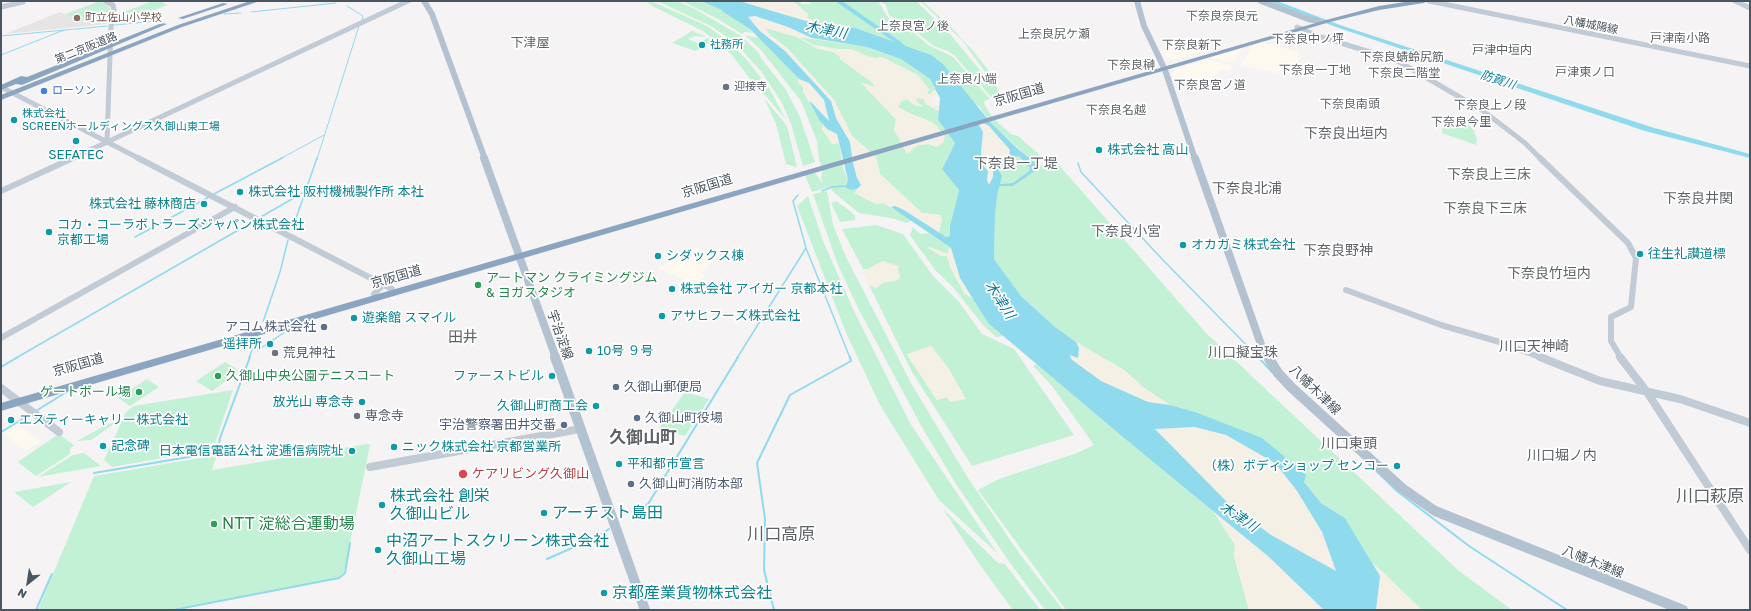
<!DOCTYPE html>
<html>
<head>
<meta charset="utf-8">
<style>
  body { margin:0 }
  #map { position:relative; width:1751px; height:611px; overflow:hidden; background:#f5f3f3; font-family:"Golos Text",sans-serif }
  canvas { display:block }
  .frame { position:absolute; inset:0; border:2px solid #4a5661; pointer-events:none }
  .north { position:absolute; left:8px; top:563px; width:40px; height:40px; -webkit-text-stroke:3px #fff; paint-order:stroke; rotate:210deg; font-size:11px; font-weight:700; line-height:16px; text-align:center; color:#4a5661 }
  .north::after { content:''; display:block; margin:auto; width:14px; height:18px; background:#4a5661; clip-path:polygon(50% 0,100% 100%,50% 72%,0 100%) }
</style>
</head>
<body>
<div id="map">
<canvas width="1751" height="611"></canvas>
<div class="frame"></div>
<div class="north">N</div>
</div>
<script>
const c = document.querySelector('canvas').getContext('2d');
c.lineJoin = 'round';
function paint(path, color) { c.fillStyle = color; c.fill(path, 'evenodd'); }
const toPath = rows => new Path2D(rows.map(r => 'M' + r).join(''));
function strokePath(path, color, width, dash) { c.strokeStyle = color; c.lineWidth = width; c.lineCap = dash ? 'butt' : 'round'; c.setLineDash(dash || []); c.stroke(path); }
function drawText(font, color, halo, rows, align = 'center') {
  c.font = font + ' "Golos Text","Noto Sans JP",sans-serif'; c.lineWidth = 3.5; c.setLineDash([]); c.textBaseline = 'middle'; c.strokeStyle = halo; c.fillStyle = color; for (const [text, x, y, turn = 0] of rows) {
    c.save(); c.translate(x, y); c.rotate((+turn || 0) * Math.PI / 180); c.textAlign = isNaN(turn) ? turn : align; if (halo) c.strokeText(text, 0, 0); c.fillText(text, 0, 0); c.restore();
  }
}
paint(toPath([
  [1180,39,1194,44,1200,52,1175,60,1165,58,1159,48,1164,49,1167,43,1177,44],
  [1262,42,1300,52,1297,57,1300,58,1293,69,1300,71,1299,74,1302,75,1300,78,1240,65,1254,45],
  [1243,48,1233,63,1210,58],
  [1206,59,1233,66,1229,71,1220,70,1209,88,1174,79,1172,73,1177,69],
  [695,247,715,256,720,254,701,273,706,275,696,285,659,269,679,252,687,255],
  [17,424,41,441,26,451,3,433]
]), '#fdf9ef');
paint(toPath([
  [100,1,109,5,111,9,109,23,107,24,5,34,60,12,65,14]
]), '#e6e4e5');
paint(toPath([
  [100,1,109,8,111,14,108,18,82,21,65,15],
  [153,1,160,1,167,5,130,20,118,14],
  [646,1,651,1,707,26,729,42,746,59,769,88,786,120,766,96,760,92,732,55,717,42,703,31,652,6],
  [657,1,677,1,695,9,741,36,758,52,761,58,786,90,800,117,815,162,803,166,791,124,782,103,761,71,735,43,711,26],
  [682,1,701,1,722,10,754,33,744,32,742,34,718,19],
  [793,1,801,1,801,4,812,4,807,1,878,1,889,19,912,31,928,45,953,57,990,99,984,101,985,106,994,119,1011,134,1018,136,1042,157,1037,164,1033,162,991,123,979,106,855,28,820,23,807,18,808,14],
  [880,1,916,1,950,34,988,80,991,80,962,40,920,1,922,1,949,25,975,53,994,78,1001,101,994,100,990,96,980,84,980,81,974,75,972,76,954,55,948,51,934,46,916,32,889,15,886,5],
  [764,27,797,37,818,49,834,52,840,57,840,59,873,83,875,87,866,84,865,85,896,120,895,130,918,145,928,144,932,122,909,113,898,107,901,101,908,99,914,105,922,106,916,101,917,98,924,99,926,104,939,111,938,120,955,143,942,168,959,190,950,226,950,236,946,237,939,233,942,218,940,215,922,213,880,174,876,157,852,136,834,100,788,49,769,34],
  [692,31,707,37,695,36,688,39,690,40,698,43,708,38,712,41,696,51,672,43],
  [745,35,759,38,799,79,798,82,803,87,803,92,823,125,822,129,832,144,839,143,843,168,848,180,845,185,851,190,857,189,855,193,870,201,876,204,883,203,912,220,907,223,891,218,859,213,831,190,833,188,831,186,827,188,823,184,821,178,823,169,819,160,817,141,801,101,761,50],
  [800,37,867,47,901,59,930,79,936,91,931,92,933,94,928,94,927,91,930,90,901,67,867,56,851,49,837,49,814,45,801,39],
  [764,98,787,126,797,167,786,164,776,124],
  [1452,119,1465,120,1474,131,1477,139,1476,145,1442,133,1443,124,1452,126],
  [1019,156,1030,168,1029,171,1013,183,1000,184,998,171,1001,167,1013,157],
  [1058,164,1206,333,1459,571,1512,610,1422,610,1372,563,1345,518,1321,503,1304,482,1195,412,1170,405,1144,388,1124,370,1076,342,1055,327,1021,296,994,259,995,215,998,190,1000,186,1013,186,1038,169,1039,166,1045,165,1053,168],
  [815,173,826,188,812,192,805,175],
  [827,191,833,225,846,257,911,383,968,478,1019,553,1063,610,1045,610,1008,560,956,484,923,429,858,308,838,265,813,194],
  [808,196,823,241,854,311,910,423,997,553,939,500,880,405,847,335,797,206],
  [836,201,850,211,855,216,855,220,840,222,831,203],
  [876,225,903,234,933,276,959,302,982,334,1014,349,1074,435,972,466,912,372,869,285,876,288,883,283,897,280,900,277,898,270,883,261,868,269,863,269,842,229],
  [931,346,949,369,951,402,947,397,937,400,907,355],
  [913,227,920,234,928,233,951,248,948,254,930,247,947,256,951,269,965,294,973,298,988,323,1004,336,996,337,983,325,953,287,935,270,910,235],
  [225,362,240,371,212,391,196,381],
  [1037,364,1124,438,1213,511,1235,545,1234,556,1249,610,1066,610,978,490,999,479,1077,453,1094,445,1052,386,1033,366],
  [147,379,159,387,130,406,118,398],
  [233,390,213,449,112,467,104,460,126,412,134,406],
  [685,392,709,399,685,436,659,428],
  [118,421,91,440,77,441,104,426],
  [57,435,60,435,74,445,70,449,70,454,36,476,18,462],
  [367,444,370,445,344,572,338,578,167,610,38,610,94,476,212,456,216,458,212,470],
  [84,453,101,466,38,477,73,455],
  [71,482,33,507,14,492],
  [943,509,998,563,1005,564,1040,610,1013,610,980,565]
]), '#c3f1d5');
paint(toPath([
  [739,1,793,1,808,14,807,18,820,23,806,21],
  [750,16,788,27,812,38,800,38,814,45,837,49,851,49,867,56,876,58,882,57,918,75,930,90,927,91,928,94,933,94,931,93,933,90,936,91,940,98,934,95,930,102,939,107,939,111,926,104,924,99,917,98,916,101,923,107,914,105,907,99,901,101,898,107,909,113,932,122,937,126,945,137,943,143,936,147,928,144,918,145,907,154,894,130,896,119,860,82,875,87,873,83,840,59,840,57,834,52,818,49,797,37,765,28,769,34,788,49,834,100,852,136,876,157,880,174,922,213,940,215,942,218,939,233,904,210,883,203,876,204,855,193,861,185,857,178,853,163,850,142,836,118,831,101,785,51,760,31,748,17],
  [799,79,809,83,824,100,829,121,803,92,803,87,798,82],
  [984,122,1010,150,1009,155,1003,157,992,170,993,177,989,186,987,180,988,171,983,165,980,145,979,125],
  [823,125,837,134,839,143,832,144,822,129],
  [929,247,947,254,949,249,951,248,960,278,973,298,965,294,951,269,947,256,941,256,928,248],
  [883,261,899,266,898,270,900,277,897,280,883,283,876,288,869,285,863,269,868,269],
  [1076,342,1124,370,1144,388,1170,405,1148,402,1101,381,1071,359,1070,355,1078,357,1079,348],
  [931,346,949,369,966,399,951,402,947,397,937,400,907,354],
  [1195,427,1226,435,1275,463,1297,491,1322,533,1336,572,1271,535,1227,502,1154,428],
  [1213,511,1269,557,1324,610,1249,610,1234,556,1235,545],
  [1372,563,1384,573,1422,610,1376,610]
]), '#f5f0e5');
paint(toPath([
  [701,1,739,1,806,21,855,28,931,55,943,64,991,123,1018,149,1039,166,1038,169,1013,186,1000,186,998,190,995,215,994,259,1021,296,1055,327,1076,342,1079,348,1078,358,1070,355,1071,359,1101,381,1148,402,1170,405,1195,412,1262,438,1302,471,1306,475,1304,482,1321,503,1345,518,1380,576,1376,610,1324,610,1269,557,1124,438,988,323,960,278,951,248,891,207,895,206,904,210,946,237,950,236,950,226,959,190,942,169,955,143,938,120,940,98,930,79,901,59,867,47,812,38,788,27,755,16,748,17,760,31,785,51,831,101,836,118,850,142,853,163,857,178,861,185,857,189,851,190,845,187,848,180,837,134,827,129,820,121,810,103,810,101,829,121,824,100,809,83,799,79,751,30,722,11,722,10],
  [980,121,989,126,1010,150,1009,155,996,161,993,164,993,177,989,185,987,180,988,171,983,165,981,152,983,132,979,125],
  [1019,156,1030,168,1029,171,1013,183,1000,184,1002,176,999,171,1001,167,1013,157],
  [1195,427,1226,435,1275,463,1297,491,1322,532,1336,571,1271,535,1227,502,1155,429]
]), '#90daee');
strokePath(toPath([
  [347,6,363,16,362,20],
  [251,12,336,3],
  [224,14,241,13],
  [115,25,156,21],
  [1,36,108,26],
  [1,55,64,30],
  [280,159,324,135],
  [317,159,359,26]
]), '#90daee', 1);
strokePath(toPath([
  [1078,163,1081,172,1162,259,1259,358],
  [822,191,832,187,846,186],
  [214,194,282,158],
  [798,195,793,201,806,248,850,358],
  [259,218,306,191],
  [294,224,317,158],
  [135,237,209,197],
  [263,322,280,272,288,240],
  [258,350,294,326],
  [16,358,254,221],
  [249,358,257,337],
  [737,358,806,248]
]), '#90daee', 1.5);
strokePath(toPath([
  [1258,357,1273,373],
  [1,367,18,357],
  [36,411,68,391],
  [1,432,31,414],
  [1366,461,1397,491,1469,546,1567,610],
  [94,473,218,452,220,438,250,357],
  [642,509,648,504,738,357],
  [547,559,599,536,609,529],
  [36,610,52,574],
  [173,610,339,578,345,573,350,543],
  [774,610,764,570,765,519,757,463,790,395,851,361,850,357]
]), '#90daee', 2);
paint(toPath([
  [835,1,842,1,901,42,911,52,906,53,897,44,835,1],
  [1269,1,1277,1,1340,25,1651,127,1750,154,1750,158,1645,131,1336,27,1269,1]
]), '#90daee');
strokePath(toPath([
  [105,1,113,5,114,10,111,27,107,141],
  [1429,1,1750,66],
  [1735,1,1750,8],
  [1,7,23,2],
  [1297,27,1318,36,1396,60,1482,110,1525,143,1541,159],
  [1,87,140,159],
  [71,159,408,1]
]), '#c1cbd6', 5);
strokePath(toPath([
  [138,158,392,289],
  [1540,158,1628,243,1636,258,1631,307,1611,317,1611,341,1621,358],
  [1,191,73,158],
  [1346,290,1441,325,1503,343,1542,358],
  [374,294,381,287,380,283],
  [1,338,235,207]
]), '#c1cbd6', 6);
strokePath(toPath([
  [1540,357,1600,381,1680,399,1750,423],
  [1620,357,1647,392,1750,550],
  [1,388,59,432],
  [370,467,580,429]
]), '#c1cbd6', 8);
strokePath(toPath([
  [424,1,432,14,485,159],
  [1137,1,1144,26,1165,70,1195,159],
  [1261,1,1308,19,1318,21]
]), '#b3c2d1', 6);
strokePath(toPath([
  [484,158,556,358],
  [1195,158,1263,350,1269,358]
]), '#b3c2d1', 8);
strokePath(toPath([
  [555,357,645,610],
  [1268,357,1278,373,1291,387,1402,488,1435,511,1683,610]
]), '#b3c2d1', 10);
paint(toPath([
  [250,1,260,1,182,27,1,100,1,95,178,25,250,1],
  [1411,1,1427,1,1424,3,1379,10,1330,22,1,411,1,403,1326,20,1379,6,1411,1],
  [223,3,228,4,183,19,178,18,223,3],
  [162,23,167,24,22,85,16,84,1,90,1,85,21,76,27,77,162,23]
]), '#8ba5c1');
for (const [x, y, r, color] of [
  [77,18,4,"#8d6e63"],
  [702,45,4,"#0f9aa8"],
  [726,87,4,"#6b7280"],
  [44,91,4,"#3f7fe0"],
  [14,120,4,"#0f9aa8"],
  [76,141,4,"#0f9aa8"],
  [1099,150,4,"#0f9aa8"],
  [240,192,4,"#0f9aa8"],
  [204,204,4,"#0f9aa8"],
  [49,232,4,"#0f9aa8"],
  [1183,245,4,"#0f9aa8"],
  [1640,254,4,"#0f9aa8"],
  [658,256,4,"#0f9aa8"],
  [478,285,4,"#2e9e5b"],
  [672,289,4,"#0f9aa8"],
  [662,316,4,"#0f9aa8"],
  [354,318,4,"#0f9aa8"],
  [324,327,4,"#5c6f8a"],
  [270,344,4,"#0f9aa8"],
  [589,351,4,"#0f9aa8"],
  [275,353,4,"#6b7280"],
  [218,376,4,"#2e9e5b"],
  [552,376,4,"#0f9aa8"],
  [616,387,4,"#5c6f8a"],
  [139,392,4,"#2e9e5b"],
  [362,402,4,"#0f9aa8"],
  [596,406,4,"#0f9aa8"],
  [357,416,4,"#6b7280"],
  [637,418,4,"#5c6f8a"],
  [11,420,4,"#0f9aa8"],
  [564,425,4,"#5c6f8a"],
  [103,446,4,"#0f9aa8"],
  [394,447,4,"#0f9aa8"],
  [352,451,4,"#0f9aa8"],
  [619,464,4,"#0f9aa8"],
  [1397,466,4,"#0f9aa8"],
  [463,474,5,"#e0444e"],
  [631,484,4,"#5c6f8a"],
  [382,505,4,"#0f9aa8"],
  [544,513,4,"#0f9aa8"],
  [214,524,4,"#2e9e5b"],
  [378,550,4,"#0f9aa8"],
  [604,593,4,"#0f9aa8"]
]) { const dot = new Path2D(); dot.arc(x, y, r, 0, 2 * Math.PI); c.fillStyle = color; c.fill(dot); strokePath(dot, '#fff', 1.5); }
drawText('11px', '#785e54', '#fff', [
  ["町立佐山小学校",85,18]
], 'left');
drawText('11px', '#4a5661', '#fff', [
  ["八幡城陽線",1591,25,11],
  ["第二京阪道路",86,48,-22]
]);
drawText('11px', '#0d838f', '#fff', [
  ["社務所",710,45],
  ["株式会社",22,114],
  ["SCREENホールディングス久御山東工場",22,127]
], 'left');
drawText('11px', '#5b616d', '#fff', [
  ["迎接寺",734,87]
], 'left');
drawText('11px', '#366cbe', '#fff', [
  ["ローソン",52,91]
], 'left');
drawText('12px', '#5f6368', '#fff', [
  ["下奈良奈良元",1222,16],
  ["上奈良宮ノ後",913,26],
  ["上奈良尻ケ瀬",1054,34],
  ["戸津南小路",1680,38],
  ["下奈良中ノ坪",1308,39],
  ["下奈良新下",1192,45],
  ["戸津中垣内",1502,50],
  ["下奈良蜻蛉尻筋",1402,57],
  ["下奈良榊",1131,65],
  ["下奈良一丁地",1315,70],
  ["戸津東ノ口",1585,72],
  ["下奈良二階堂",1404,73],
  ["上奈良小端",967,79],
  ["下奈良宮ノ道",1210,85],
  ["下奈良南頭",1350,104],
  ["下奈良上ノ段",1490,105],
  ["下奈良名越",1116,110],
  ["下奈良今里",1461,122]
]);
drawText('italic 12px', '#0c7c9b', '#fff', [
  ["防賀川",1498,80,18]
]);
drawText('13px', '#5f6368', '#fff', [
  ["下津屋",530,43]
]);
drawText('13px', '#4a5661', '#fff', [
  ["京阪国道",1019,95,-16],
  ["京阪国道",707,186,-17],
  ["京阪国道",396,277,-16],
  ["宇治淀線",560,335,70],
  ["京阪国道",78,365,-16],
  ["八幡木津線",1315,390,44],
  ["八幡木津線",1593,562,22]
]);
drawText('13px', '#0d838f', '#fff', [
  ["株式会社 高山",1107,150],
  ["SEFATEC",76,155,"center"],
  ["株式会社 阪村機械製作所 本社",248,192],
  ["株式会社 藤林商店",196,204,"right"],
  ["コカ・コーラボトラーズジャパン株式会社",57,225],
  ["京都工場",57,240],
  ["オカガミ株式会社",1191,245],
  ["往生礼讃道標",1648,254],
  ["シダックス棟",666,256],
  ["株式会社 アイガー 京都本社",680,289],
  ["アサヒフーズ株式会社",670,316],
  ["遊楽館 スマイル",362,318],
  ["遥拝所",262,344,"right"],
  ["10号 ９号",597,351],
  ["ファーストビル",544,376,"right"],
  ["放光山 専念寺",354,402,"right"],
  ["久御山町商工会",588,406,"right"],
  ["エスティーキャリー株式会社",19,420],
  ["記念碑",111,446],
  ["ニック株式会社 京都営業所",402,447],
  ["日本電信電話公社 淀逓信病院址",344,451,"right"],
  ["平和都市宣言",627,464],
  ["（株）ボディショップ センコー",1389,466,"right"]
], 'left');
drawText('13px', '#27864d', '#fff', [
  ["アートマン クライミングジム",486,278],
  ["& ヨガスタジオ",486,293],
  ["久御山中央公園テニスコート",226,376],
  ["ゲートボール場",131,392,"right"]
], 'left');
drawText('13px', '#4e5e75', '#fff', [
  ["アコム株式会社",316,327,"right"],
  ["久御山郵便局",624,387],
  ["久御山町役場",645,418],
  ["宇治警察署田井交番",556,425,"right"],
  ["久御山町消防本部",639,484]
], 'left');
drawText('13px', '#5b616d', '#fff', [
  ["荒見神社",283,353],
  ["専念寺",365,416]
], 'left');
drawText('13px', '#be3a42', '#fff', [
  ["ケアリビング久御山",472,474]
], 'left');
drawText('italic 14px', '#0c7c9b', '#fff', [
  ["木津川",826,30,11],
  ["木津川",1000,300,57],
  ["木津川",1239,517,34]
]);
drawText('14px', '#5f6368', '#fff', [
  ["下奈良出垣内",1346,134],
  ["下奈良一丁堤",1016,164],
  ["下奈良上三床",1489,175],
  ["下奈良北浦",1247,189],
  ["下奈良井関",1698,199],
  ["下奈良下三床",1485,209],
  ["下奈良小宮",1126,232],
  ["下奈良野神",1338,251],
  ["下奈良竹垣内",1549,274],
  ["川口天神崎",1534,347],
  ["川口擬宝珠",1243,353],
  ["川口東頭",1349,444],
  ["川口堀ノ内",1562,456]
]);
drawText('15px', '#5f6368', '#fff', [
  ["田井",463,337]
]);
drawText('16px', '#0d838f', '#fff', [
  ["株式会社 創栄",390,496],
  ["久御山ビル",390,514],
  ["アーチスト島田",552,513],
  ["中沼アートスクリーン株式会社",386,541],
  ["久御山工場",386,559],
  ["京都産業貨物株式会社",612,593]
], 'left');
drawText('16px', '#27864d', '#fff', [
  ["NTT 淀総合運動場",222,524]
], 'left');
drawText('bold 17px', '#5f6368', '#fff', [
  ["久御山町",643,438]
]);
drawText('17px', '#5f6368', '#fff', [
  ["川口萩原",1710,497],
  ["川口高原",781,535]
]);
</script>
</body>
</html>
